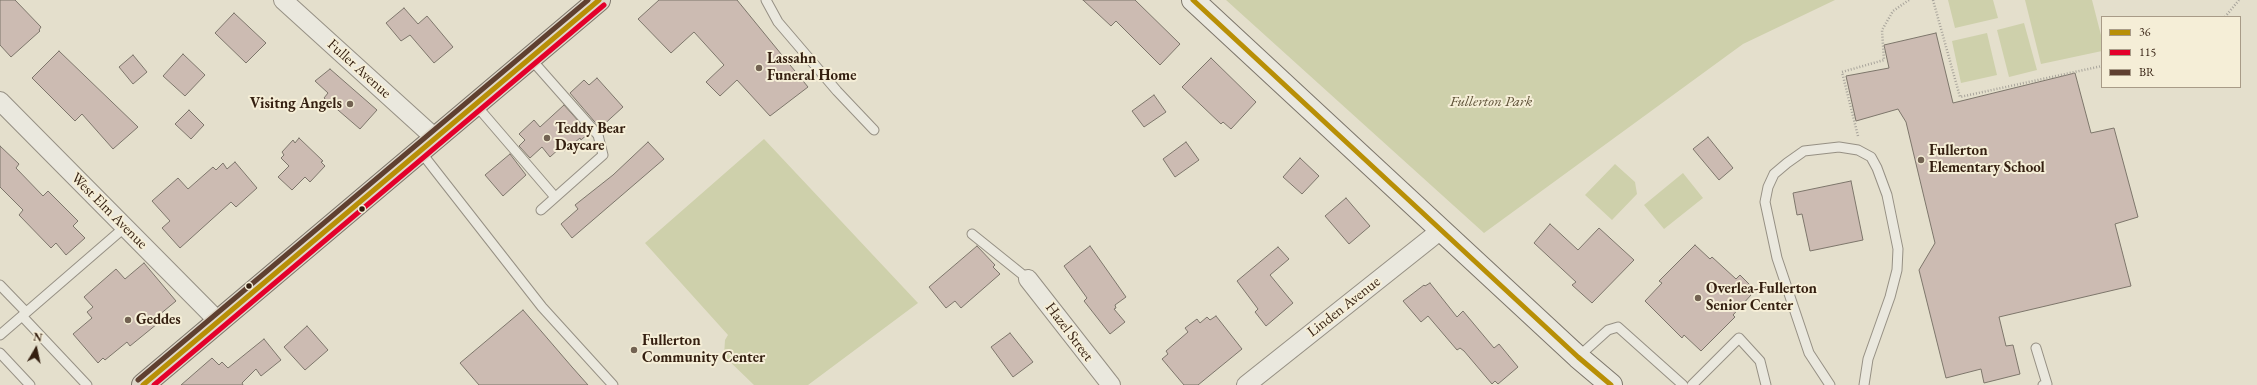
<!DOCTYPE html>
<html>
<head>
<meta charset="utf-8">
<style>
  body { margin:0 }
  #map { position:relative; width:2257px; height:385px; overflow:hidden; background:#e4dfcc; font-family:"EB Garamond",serif }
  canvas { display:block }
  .legend { position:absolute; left:2101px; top:16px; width:140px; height:72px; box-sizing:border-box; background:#f5eed7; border:1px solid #a89b87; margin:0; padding:5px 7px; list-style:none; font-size:12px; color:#341f10 }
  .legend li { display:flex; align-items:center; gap:8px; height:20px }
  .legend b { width:20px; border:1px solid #a89b87 }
  .north { position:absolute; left:16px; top:329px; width:40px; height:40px; -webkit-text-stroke:3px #f5eed7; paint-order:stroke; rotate:9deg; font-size:11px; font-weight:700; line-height:16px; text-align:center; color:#341f10 }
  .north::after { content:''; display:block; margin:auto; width:14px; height:18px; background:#341f10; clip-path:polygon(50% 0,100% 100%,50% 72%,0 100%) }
</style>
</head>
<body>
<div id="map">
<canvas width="2257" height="385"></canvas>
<ul class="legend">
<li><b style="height:5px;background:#b88f06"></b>36</li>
<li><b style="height:5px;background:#e4002b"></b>115</li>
<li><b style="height:5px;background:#5f4030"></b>BR</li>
</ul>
<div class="north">N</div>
</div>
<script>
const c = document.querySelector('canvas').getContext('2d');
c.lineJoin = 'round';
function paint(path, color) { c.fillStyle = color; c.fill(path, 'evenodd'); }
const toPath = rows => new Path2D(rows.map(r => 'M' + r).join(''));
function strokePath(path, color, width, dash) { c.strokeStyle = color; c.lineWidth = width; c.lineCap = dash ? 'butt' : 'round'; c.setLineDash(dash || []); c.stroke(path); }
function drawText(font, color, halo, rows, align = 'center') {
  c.font = font + ' "EB Garamond",serif'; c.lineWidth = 4; c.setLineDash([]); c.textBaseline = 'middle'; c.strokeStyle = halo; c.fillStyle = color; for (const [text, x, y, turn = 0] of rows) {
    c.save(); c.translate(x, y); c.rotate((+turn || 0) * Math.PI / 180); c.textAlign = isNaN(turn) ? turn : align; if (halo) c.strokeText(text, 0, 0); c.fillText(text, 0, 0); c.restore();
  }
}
paint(toPath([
  [1226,0,1835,0,1743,44,1484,233],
  [1948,0,1993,0,1998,18,1955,28],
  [2025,0,2092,0,2102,39,2102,51,2041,64],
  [2024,23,2037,70,2009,77,1997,30],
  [1987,33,1997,75,1961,83,1952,41],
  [764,139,918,303,808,385,754,385,724,356,725,340,728,335,645,243],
  [1615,164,1635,182,1637,194,1612,220,1585,195],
  [1683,173,1703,198,1664,229,1644,205]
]), '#ced0ab');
const building = toPath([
  [0,0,15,0,41,27,39,30,40,31,11,57,0,45,0,0],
  [659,0,737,0,808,87,770,116,737,80,720,96,706,82,724,65,694,32,671,53,638,19,659,0],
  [1083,0,1135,0,1180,44,1160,65,1116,21,1111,26,1083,0],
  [404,8,418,24,427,16,453,47,434,63,410,35,401,41,386,23,404,8],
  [234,13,266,43,246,63,215,33,234,13],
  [1936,33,1953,103,2075,73,2091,133,2114,128,2138,217,2115,224,2131,286,1999,317,2006,346,2013,345,2020,374,1984,383,1981,369,1946,378,1919,270,1935,243,1906,122,1898,109,1856,121,1846,76,1889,68,1884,45,1936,33],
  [59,51,138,127,113,149,82,114,75,121,32,78,59,51],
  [183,54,205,75,185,96,163,76,183,54],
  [133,55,147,72,133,84,119,67,133,55],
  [1211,58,1256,102,1231,129,1223,122,1221,124,1182,87,1211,58],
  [330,69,377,110,360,129,324,98,328,93,315,81,330,69],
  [597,78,623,107,600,128,570,93,584,80,589,85,597,78],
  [1154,95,1166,112,1144,127,1132,111,1154,95],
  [564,105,589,133,581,140,580,138,564,151,561,147,550,157,542,147,530,158,519,146,525,140,519,134,534,120,540,127,564,105],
  [189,110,204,125,191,139,175,124,189,110],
  [1708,137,1733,168,1719,180,1693,149,1708,137],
  [299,138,323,161,321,162,325,166,310,182,305,177,292,190,278,177,289,166,281,158,284,155,282,152,293,140,295,143,299,138],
  [648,142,664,159,572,238,561,224,578,209,575,205,613,175,648,142],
  [1186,142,1199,160,1175,177,1163,159,1186,142],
  [0,146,19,164,16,168,43,196,48,191,78,221,73,226,85,238,66,255,56,243,51,248,19,215,23,210,0,187,0,146],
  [510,154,526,175,503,196,485,175,510,154],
  [1300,158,1319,176,1302,194,1283,177,1300,158],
  [235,162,257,188,236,207,231,202,180,248,162,228,170,221,152,201,178,178,188,189,213,167,216,170,223,163,227,169,235,162],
  [1851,181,1863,240,1810,251,1802,214,1797,215,1793,193,1851,181],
  [1346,198,1370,226,1349,244,1325,216,1346,198],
  [1550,224,1578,250,1599,228,1634,260,1592,303,1572,285,1576,282,1534,243,1550,224],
  [1695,245,1710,259,1712,257,1736,279,1740,275,1753,288,1749,292,1751,295,1733,315,1735,317,1701,351,1684,335,1682,338,1645,301,1662,283,1659,281,1695,245],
  [977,246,995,265,993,267,1000,274,961,308,955,301,946,308,929,287,977,246],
  [1090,246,1126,297,1115,305,1116,308,1114,309,1125,322,1110,334,1084,301,1087,298,1064,266,1090,246],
  [1278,247,1289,259,1270,275,1293,303,1266,326,1255,312,1258,309,1237,281,1278,247],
  [144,263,176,301,153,320,157,324,130,346,127,342,105,360,103,358,98,363,73,334,92,318,87,312,93,307,84,297,116,269,125,279,144,263],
  [1430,283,1457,317,1463,311,1494,348,1499,344,1518,367,1498,384,1495,381,1492,384,1464,351,1460,348,1457,350,1428,316,1421,322,1403,301,1424,285,1425,286,1430,283],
  [523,310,572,367,588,385,479,385,460,363,523,310],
  [1216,316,1242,349,1198,385,1184,385,1162,359,1168,354,1166,351,1188,332,1185,328,1197,319,1200,323,1207,317,1210,320,1216,316],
  [307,326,328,350,305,370,284,347,307,326],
  [1010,333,1033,362,1013,377,991,347,1010,333],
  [264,339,281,360,261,376,256,369,242,383,243,385,181,385,212,358,219,365,222,362,228,368,264,339]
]);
paint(building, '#ccbbb2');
strokePath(building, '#7d766b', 1);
const lane = toPath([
  [766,0,778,22,837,91,874,130],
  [530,58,598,135,603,155,541,210],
  [475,104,555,197],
  [420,151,542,307,613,385],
  [972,234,1028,279],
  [0,285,26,312],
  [22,316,87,385],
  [0,335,125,227],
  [2036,348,2047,384,2043,385],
  [0,353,30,385],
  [1578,357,1608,330,1618,327,1683,385],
  [1692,385,1739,338,1760,361,1766,385],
  [1830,385,1809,353,1777,258,1765,202,1768,187,1774,174,1787,163,1804,151,1839,147,1858,150,1871,157,1877,168,1887,195,1898,249,1897,270,1890,297,1868,359,1864,385]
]);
const street = toPath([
  [283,0,435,138],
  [0,101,218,321],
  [1028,279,1111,385],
  [1246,385,1441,230]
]);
const secondary = toPath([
  [1193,0,1578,357,1611,385]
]);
const primary = toPath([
  [143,385,599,0]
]);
strokePath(lane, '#969084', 11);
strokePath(street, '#969084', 20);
strokePath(secondary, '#7d766b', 24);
strokePath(primary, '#7d766b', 24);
strokePath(toPath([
  [1933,0,1960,97,2102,66],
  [2225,17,2239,0],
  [1858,136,1842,72,1884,60,1882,30,1893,11,1909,0]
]), '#a8a49b', 2.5, [1, 2]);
strokePath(lane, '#eae8de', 9);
strokePath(street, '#eae8de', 18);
strokePath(secondary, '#eae8de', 22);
strokePath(primary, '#ded7c9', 22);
strokePath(toPath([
  [1193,0,1578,357,1611,385],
  [143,385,599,0]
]), '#b88f06', 5);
strokePath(toPath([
  [154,385,604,5]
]), '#e4002b', 5);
strokePath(toPath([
  [138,380,588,0]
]), '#5f4030', 5);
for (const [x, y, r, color] of [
  [759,68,4,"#726252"],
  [350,104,4,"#726252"],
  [547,138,4,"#726252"],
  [1921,160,4,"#726252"],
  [362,209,3.5,"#341f10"],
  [249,286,3.5,"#341f10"],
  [1698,298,4,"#726252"],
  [128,320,4,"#726252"],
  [634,350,4,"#726252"]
]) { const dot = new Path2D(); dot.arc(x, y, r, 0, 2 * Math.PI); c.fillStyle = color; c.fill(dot); strokePath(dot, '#f5eed7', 1.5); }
drawText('bold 15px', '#341f10', '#f5eed7', [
  ["Lassahn",767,59],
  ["Funeral Home",767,76],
  ["Visitng Angels",342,104,"right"],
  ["Teddy Bear",555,129],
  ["Daycare",555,146],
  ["Fullerton",1929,151],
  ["Elementary School",1929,168],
  ["Overlea-Fullerton",1706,289],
  ["Senior Center",1706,306],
  ["Geddes",136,320],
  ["Fullerton",642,341],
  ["Community Center",642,358]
], 'left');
drawText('15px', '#341f10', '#f5eed7', [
  ["Fuller Avenue",359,69,42],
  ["West Elm Avenue",109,211,45],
  ["Linden Avenue",1344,307,-38],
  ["Hazel Street",1069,332,53]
]);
drawText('italic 15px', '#5d5036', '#f5eed7', [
  ["Fullerton Park",1491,102]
]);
</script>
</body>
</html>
